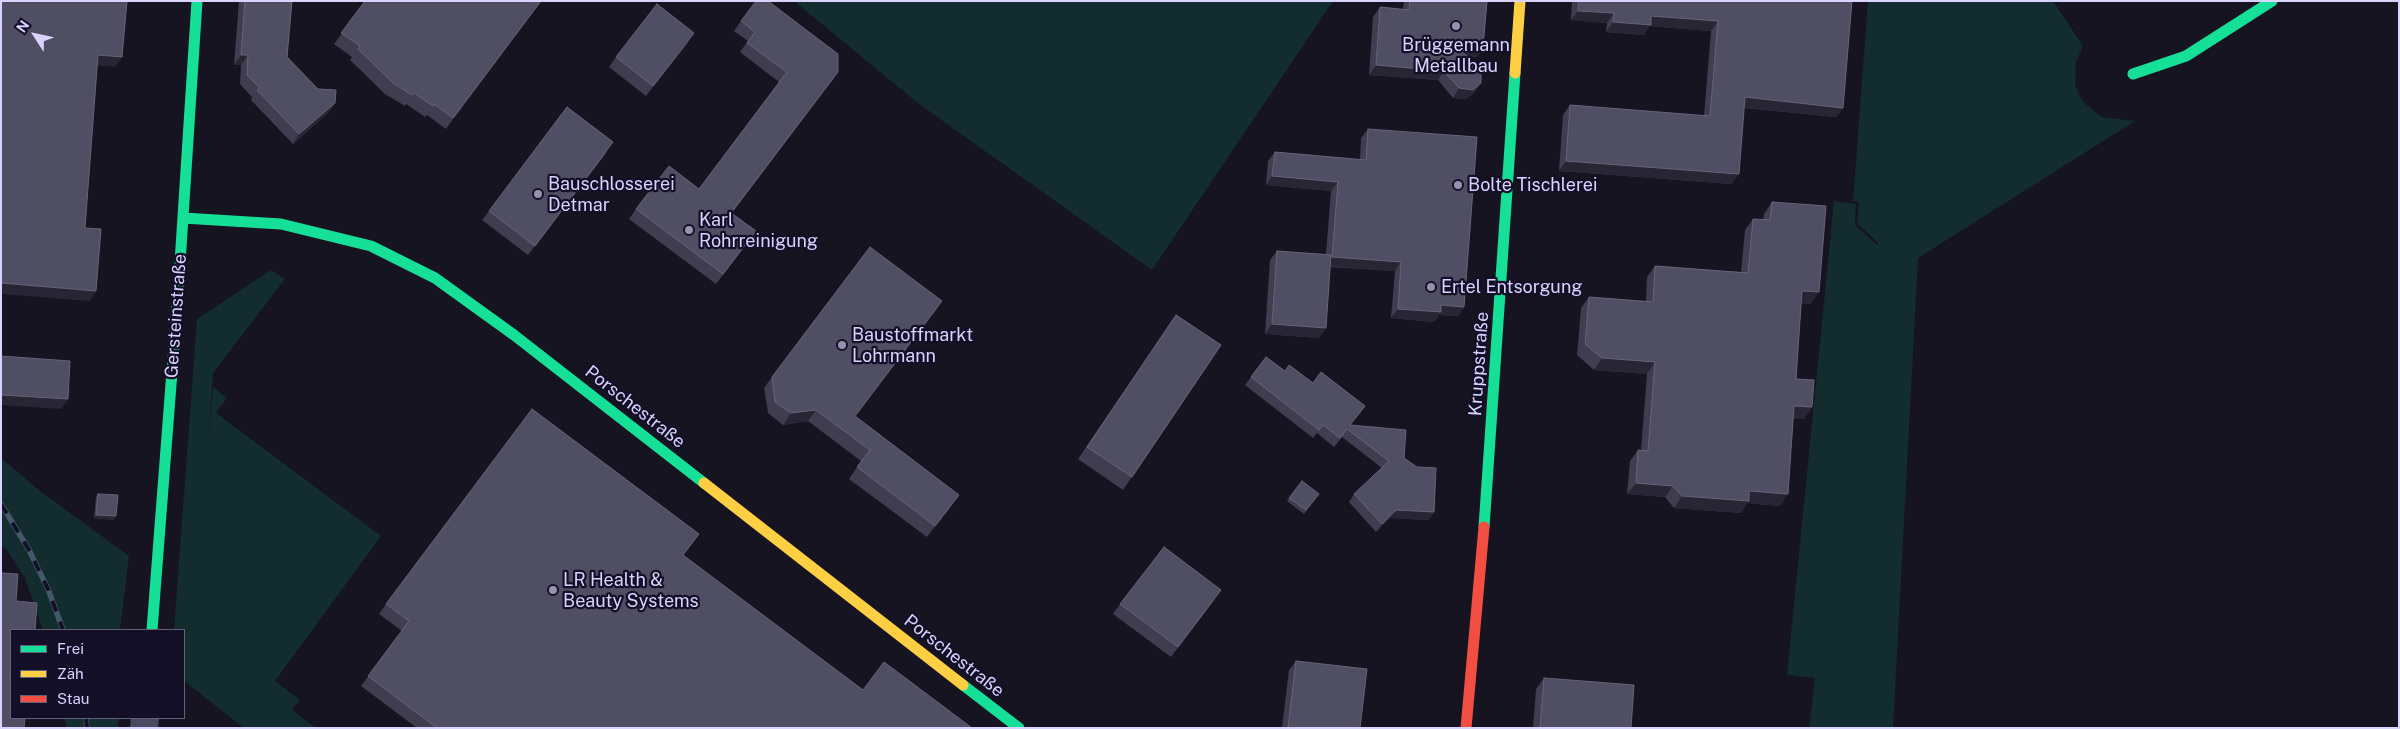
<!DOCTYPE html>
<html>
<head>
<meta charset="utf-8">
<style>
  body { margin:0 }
  #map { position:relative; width:2400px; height:729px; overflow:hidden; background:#161421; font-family:"Public Sans",sans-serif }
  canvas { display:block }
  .frame { position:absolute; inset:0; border:2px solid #d9d4ff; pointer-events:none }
  .legend { position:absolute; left:10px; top:629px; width:175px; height:90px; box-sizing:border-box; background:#130f26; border:1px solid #625e7d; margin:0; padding:6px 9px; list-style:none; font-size:15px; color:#d9d4ff }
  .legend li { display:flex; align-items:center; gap:10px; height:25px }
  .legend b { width:25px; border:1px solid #625e7d }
  .north { position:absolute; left:10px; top:10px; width:50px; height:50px; -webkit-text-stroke:4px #130f26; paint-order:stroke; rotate:305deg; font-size:14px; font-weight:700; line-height:20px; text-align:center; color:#d9d4ff }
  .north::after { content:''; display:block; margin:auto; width:18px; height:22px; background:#d9d4ff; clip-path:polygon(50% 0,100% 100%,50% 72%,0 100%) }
</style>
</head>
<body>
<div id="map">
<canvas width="2400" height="729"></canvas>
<div class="frame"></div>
<ul class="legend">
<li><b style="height:6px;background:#16e098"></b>Frei</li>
<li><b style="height:6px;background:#ffcf43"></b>Zäh</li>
<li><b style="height:6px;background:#f24e42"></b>Stau</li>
</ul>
<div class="north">N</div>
</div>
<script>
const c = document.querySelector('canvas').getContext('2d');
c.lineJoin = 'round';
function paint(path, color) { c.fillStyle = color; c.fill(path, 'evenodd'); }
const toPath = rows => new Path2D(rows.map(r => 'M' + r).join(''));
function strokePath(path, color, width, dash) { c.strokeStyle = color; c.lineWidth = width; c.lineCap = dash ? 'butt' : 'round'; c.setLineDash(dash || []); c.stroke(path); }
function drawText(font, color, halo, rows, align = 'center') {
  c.font = font + ' "Public Sans",sans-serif'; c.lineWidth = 4.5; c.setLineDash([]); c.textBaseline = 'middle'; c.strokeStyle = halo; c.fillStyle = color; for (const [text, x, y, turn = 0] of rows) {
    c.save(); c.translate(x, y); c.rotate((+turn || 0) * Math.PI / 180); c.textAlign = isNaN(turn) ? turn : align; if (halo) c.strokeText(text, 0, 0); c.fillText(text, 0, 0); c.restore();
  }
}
paint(toPath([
  [794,1,1333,1,1152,270,919,104],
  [1868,1,2053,1,2083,46,2076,62,2075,85,2083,102,2102,117,2135,121,1918,258,1893,728,1809,728,1815,678,1787,675,1834,201,1856,204,1855,225,1877,245,1879,244,1857,223,1859,202,1853,201],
  [271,270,285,279,213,373,208,441,213,387,227,398,216,413,381,536,275,681,300,700,292,710,316,728,244,728,184,681,184,630,174,630,197,319],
  [1,458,40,491,129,556,120,630,43,630,25,578,6,549,1,546],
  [65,718,118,718,118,728,67,728]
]), '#132c2d');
strokePath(toPath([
  [144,728,145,718]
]), '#4a4962', 28);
strokePath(toPath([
  [2133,74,2186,56,2272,1],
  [183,218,281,224,371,246,435,278,514,335,704,483],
  [1484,527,1515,73],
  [152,630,178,294,197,1],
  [963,685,1019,728]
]), '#16e098', 11);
strokePath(toPath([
  [1515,73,1520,1],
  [704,483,963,685]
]), '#ffcf43', 11);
strokePath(toPath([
  [1466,728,1484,527]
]), '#f24e42', 11);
const rail = toPath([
  [1,504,29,550,48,589,63,630],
  [86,718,87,728]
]);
strokePath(rail, '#43596b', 5.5);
strokePath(rail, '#130f26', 4, [11]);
paint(toPath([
  [239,1,292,1,287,57,318,89,335,103,328,113,293,144,251,100,252,97,240,84,241,65,234,65],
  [366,1,541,1,446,129,427,115,425,117,406,104,405,106,385,94,350,60,352,57,334,44],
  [1404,1,1487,1,1483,47,1477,57,1466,56,1481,83,1474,93,1466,99,1453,98,1438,80,1369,75,1373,17,1380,7,1403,9],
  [1572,1,1852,1,1843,108,1836,117,1744,108,1732,184,1559,171,1563,115,1570,105,1704,116,1711,31,1649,26,1644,35,1606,32,1607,23,1571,20],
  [741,21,831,81,732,213,756,231,716,284,629,219,636,209,699,189,779,82,740,52,748,41,734,31],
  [688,43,646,96,609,67,616,57],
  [1368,129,1464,307,1458,316,1439,315,1434,322,1391,318,1395,271,1330,267,1319,338,1265,334,1270,260,1277,251,1326,254,1331,191,1266,185,1268,161,1275,152,1360,160,1361,138],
  [607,152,528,255,482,220,489,211],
  [1772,202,1811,304,1801,303,1796,379,1812,407,1804,419,1793,418,1780,506,1747,503,1741,513,1674,508,1665,497,1627,494,1630,461,1638,450,1641,450,1647,374,1594,370,1577,355,1581,308,1589,297,1646,301,1647,277,1655,266,1741,272,1745,230,1753,219,1763,220,1764,214],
  [942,301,855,416,951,506,927,537,849,479,861,461,808,421,783,425,768,413,764,388,772,377],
  [1176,315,1221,345,1123,490,1078,459],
  [1251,377,1351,425,1404,458,1434,512,1428,520,1390,518,1376,532,1349,502,1354,494,1382,468,1342,437,1334,447,1317,433,1313,438,1245,385],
  [1302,481,1319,494,1304,514,1287,501],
  [98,494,114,520,94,518,96,497],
  [683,556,863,690,972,728,417,728,361,686,402,631,379,614,386,604],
  [1214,600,1171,657,1113,614,1120,604],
  [1296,661,1360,728,1282,728,1289,670],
  [1544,678,1631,728,1533,728,1536,689]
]), '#403d50');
paint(toPath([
  [541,1,446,129,453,118],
  [1578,11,1614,13,1607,23,1571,20],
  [1651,16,1718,21,1711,31,1649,26,1644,35,1606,32,1613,22],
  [694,33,688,43,646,96,653,86],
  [1458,45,1483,47,1477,57,1451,54],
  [98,55,122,57,115,67,92,65],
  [241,55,248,55,241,65,234,65],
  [1376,65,1444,71,1438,80,1369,75],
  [1481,83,1474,93,1466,99,1453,98,1459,88],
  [1745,97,1843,108,1836,117,1738,107],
  [335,103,328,113,293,144,299,134],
  [1566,161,1739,174,1732,184,1559,171],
  [1272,176,1338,182,1331,191,1266,185],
  [1332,257,1401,262,1395,271,1326,266],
  [1,283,96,291,90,301,1,294],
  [1802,291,1819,292,1811,304,1794,303],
  [942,301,934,313,847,428,855,416],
  [1441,305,1464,307,1458,316,1439,315,1434,322,1391,318,1398,309],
  [1272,324,1326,328,1319,338,1265,334],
  [1602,358,1655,362,1647,374,1594,370],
  [1,395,68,399,61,409,1,405],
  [1794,406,1812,407,1804,419,1786,418],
  [816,410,808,421,783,425,791,413],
  [1636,483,1673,486,1665,497,1627,494],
  [1749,491,1788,494,1780,506,1747,503,1741,513,1674,508,1682,496],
  [959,495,951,506,927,537,935,526],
  [1396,510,1434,512,1428,520,1390,518,1376,532,1382,524],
  [96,515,116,516,114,520,94,518]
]), '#282635');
const building = toPath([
  [1,1,127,1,122,57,98,55,85,228,101,229,96,291,1,283,1,1],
  [245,1,292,1,287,57,318,89,336,90,335,103,299,134,257,90,260,88,247,75,248,55,241,55,245,1],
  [365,1,541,1,453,118,434,104,433,106,414,93,412,95,393,83,358,49,360,46,341,33,365,1],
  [756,1,768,1,838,54,838,72,731,213,756,231,723,274,636,209,669,166,699,189,787,72,747,43,755,32,741,21,756,1],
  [1410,1,1487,1,1483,47,1458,45,1481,74,1481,83,1473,90,1459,88,1444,71,1376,65,1380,7,1409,10,1410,1],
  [1579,1,1852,1,1843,108,1745,97,1739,174,1566,161,1570,105,1710,116,1718,21,1651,16,1651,25,1613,22,1614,13,1578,11,1579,1],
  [657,4,694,33,653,86,616,57,657,4],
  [567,107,613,142,535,246,489,211,567,107],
  [1368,129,1477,137,1464,307,1441,305,1441,312,1398,309,1401,262,1332,257,1338,182,1272,176,1275,152,1366,160,1368,129],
  [1772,202,1826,206,1819,292,1802,291,1796,379,1814,380,1812,407,1794,406,1788,494,1749,491,1749,501,1682,496,1673,486,1636,483,1638,450,1648,451,1655,362,1602,358,1585,344,1589,297,1653,302,1655,266,1748,273,1753,219,1770,220,1772,202],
  [870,247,942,301,855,416,959,495,935,526,857,467,870,450,816,410,791,413,775,402,772,377,870,247],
  [1277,251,1331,255,1326,328,1272,324,1277,251],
  [1176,315,1221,345,1132,477,1087,447,1176,315],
  [1,356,70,361,68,399,1,395,1,356],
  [1266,357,1285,371,1289,365,1313,383,1321,372,1365,406,1350,425,1406,430,1404,458,1417,467,1436,468,1434,512,1396,510,1382,524,1354,494,1389,461,1347,429,1340,438,1323,425,1319,430,1251,377,1266,357],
  [532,409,699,534,683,555,863,690,884,662,972,728,437,728,368,676,409,621,386,604,532,409],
  [1302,481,1319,494,1306,510,1289,498,1302,481],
  [98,494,118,495,116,516,96,515,98,494],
  [1164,547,1221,590,1178,647,1120,604,1164,547],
  [1,573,18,574,16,601,37,603,35,630,11,630,11,661,10,679,11,679,11,718,25,718,24,728,1,728,1,573],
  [1296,661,1367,669,1360,728,1288,728,1296,661],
  [1544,678,1634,685,1631,728,1540,728,1544,678]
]);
paint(building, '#504e63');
strokePath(building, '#66637b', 1);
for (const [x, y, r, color] of [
  [1456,26,5,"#9591b1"],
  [1458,185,5,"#9591b1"],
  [538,194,5,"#9591b1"],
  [689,230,5,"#9591b1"],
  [1431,287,5,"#9591b1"],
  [842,345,5,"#9591b1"],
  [553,590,5,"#9591b1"]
]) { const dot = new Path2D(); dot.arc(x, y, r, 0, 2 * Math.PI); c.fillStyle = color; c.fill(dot); strokePath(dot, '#130f26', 2); }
drawText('18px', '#d9d4ff', '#130f26', [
  ["Brüggemann",1456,45,"center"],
  ["Metallbau",1456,66,"center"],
  ["Bauschlosserei",548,184],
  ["Detmar",548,205],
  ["Bolte Tischlerei",1468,185],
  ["Karl",699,220],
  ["Rohrreinigung",699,241],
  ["Ertel Entsorgung",1441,287],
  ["Baustoffmarkt",852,335],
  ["Lohrmann",852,356],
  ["LR Health &",563,580],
  ["Beauty Systems",563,601]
], 'left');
drawText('18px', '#d9d4ff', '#130f26', [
  ["Gersteinstraße",176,316,-86],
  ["Kruppstraße",1479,364,-86],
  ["Porschestraße",635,407,38],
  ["Porschestraße",954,656,38]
]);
</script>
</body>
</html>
